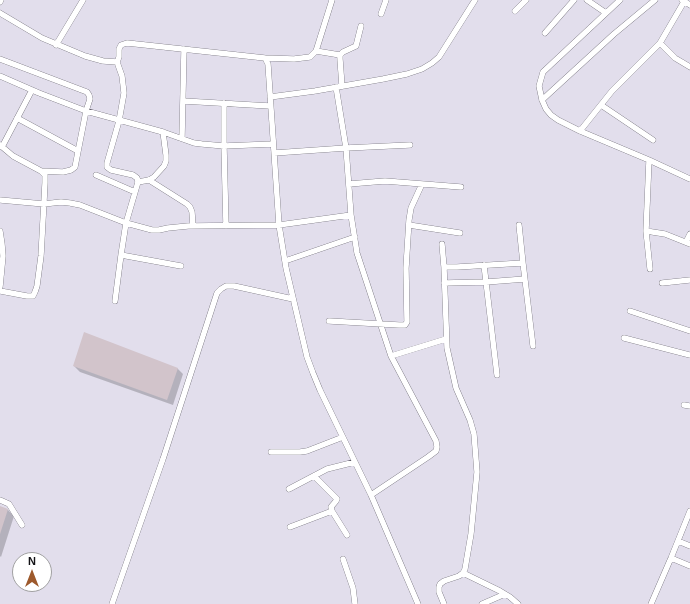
<!DOCTYPE html>
<html>
<head>
<meta charset="utf-8">
<style>
  body { margin:0 }
  #map { position:relative; width:690px; height:604px; overflow:hidden; background:#e2deec; font-family:Helvetica,sans-serif }
  canvas { display:block }
  .north { position:absolute; left:12px; top:552px; width:40px; height:40px; box-sizing:border-box; background:#fff; border:1px solid #a0a0a1; border-radius:50%; rotate:0deg; font-size:11px; font-weight:700; line-height:16px; text-align:center; color:#121115 }
  .north::after { content:''; display:block; margin:auto; width:14px; height:18px; background:#9d592c; clip-path:polygon(50% 0,100% 100%,50% 72%,0 100%) }
</style>
</head>
<body>
<div id="map">
<canvas width="690" height="604"></canvas>
<div class="north">N</div>
</div>
<script>
const c = document.querySelector('canvas').getContext('2d');
c.lineJoin = 'round';
function paint(path, color) { c.fillStyle = color; c.fill(path, 'evenodd'); }
const toPath = rows => new Path2D(rows.map(r => 'M' + r).join(''));
function strokePath(path, color, width, dash) { c.strokeStyle = color; c.lineWidth = width; c.lineCap = dash ? 'butt' : 'round'; c.setLineDash(dash || []); c.stroke(path); }
paint(toPath([
  [74,366,177,368,183,374,173,405,80,372],
  [0,507,8,510,14,516,1,557,0,556]
]), '#0003');
paint(toPath([
  [84,332,178,368,167,400,73,366],
  [0,506,8,509,0,534]
]), '#d2c4cb');
const minor = toPath([
  [587,0,606,13],
  [620,0,543,72,539,86,542,100,546,109,551,115,558,120,580,131,649,160,690,179],
  [682,0,690,5],
  [0,2,1,0],
  [515,11,526,0],
  [0,13,42,38,85,56,103,61,117,62,119,57,119,49,121,45,127,43,265,58,268,64,279,225,286,268,307,357,313,373,320,390,371,495,418,604],
  [381,14,386,0],
  [545,33,574,0],
  [660,43,675,58,690,67],
  [56,45,83,0],
  [316,51,340,55],
  [265,58,294,59,310,57,316,51,332,0],
  [0,59,87,92,89,95,90,99,86,111,75,167,71,170,63,172,41,171],
  [0,76,39,93,86,111,163,132,194,143,202,144,224,146,273,144],
  [342,86,340,59,340,55,343,52,356,46,361,26],
  [270,97,315,91,383,79,407,74,422,69,432,63,439,57,475,0],
  [542,100,614,34,655,0],
  [183,101,270,106],
  [224,103,224,146,226,226],
  [601,105,653,140],
  [17,118,78,151],
  [580,131,612,91,660,43,685,0],
  [182,138,184,49],
  [0,145,13,156,41,171,45,175,45,183,41,256,37,286,35,292,33,296,27,296,0,291],
  [2,147,32,90],
  [274,153,346,148,336,87],
  [649,160,646,231,650,269],
  [96,175,135,192],
  [149,180,187,204,190,207,192,212,193,226],
  [138,182,149,180,154,177,164,166,166,161,166,155,163,132],
  [349,184,385,181,461,187],
  [0,200,44,204,61,202,70,203,80,205,126,223,152,230,159,230,168,228,188,226,279,225,351,215],
  [409,225,460,233],
  [519,225,523,263,533,346],
  [0,231,2,244,3,256,0,287],
  [646,231,665,234,690,244],
  [686,242,690,234],
  [442,244,444,267,447,348,456,388,470,420,474,434,477,472,471,534,465,569,463,573,459,576,444,581,440,584,439,587,439,592,444,604],
  [121,255,181,266],
  [285,261,355,237],
  [484,265,497,375],
  [444,267,457,267,523,263],
  [444,283,486,282,525,279],
  [662,283,690,280],
  [115,301,121,255,126,223,138,182,137,178,133,175,111,170,107,167,107,163,119,121,124,93,122,76,117,62],
  [630,311,690,331],
  [329,321,399,325,405,325,407,322,406,268,409,220,411,208,422,184],
  [624,338,690,355],
  [391,356,446,339],
  [684,405,690,406],
  [271,452,300,452,307,451,343,437],
  [314,476,337,499,336,501,331,507,332,511,347,535],
  [289,489,327,469,355,462],
  [371,495,428,457,436,451,437,447,436,441,391,356,357,253,351,215,346,148,410,145],
  [0,500,9,504,22,525],
  [290,527,332,511],
  [678,541,690,546],
  [671,558,690,566],
  [343,559,353,588,355,604],
  [463,573,500,591,510,597,518,604],
  [112,604,163,459,217,293,221,289,226,286,234,286,293,299],
  [482,604,505,594],
  [651,604,671,558,690,511]
]);
strokePath(minor, '#5f5c67', 6);
strokePath(minor, '#fff', 5.5);
</script>
</body>
</html>
